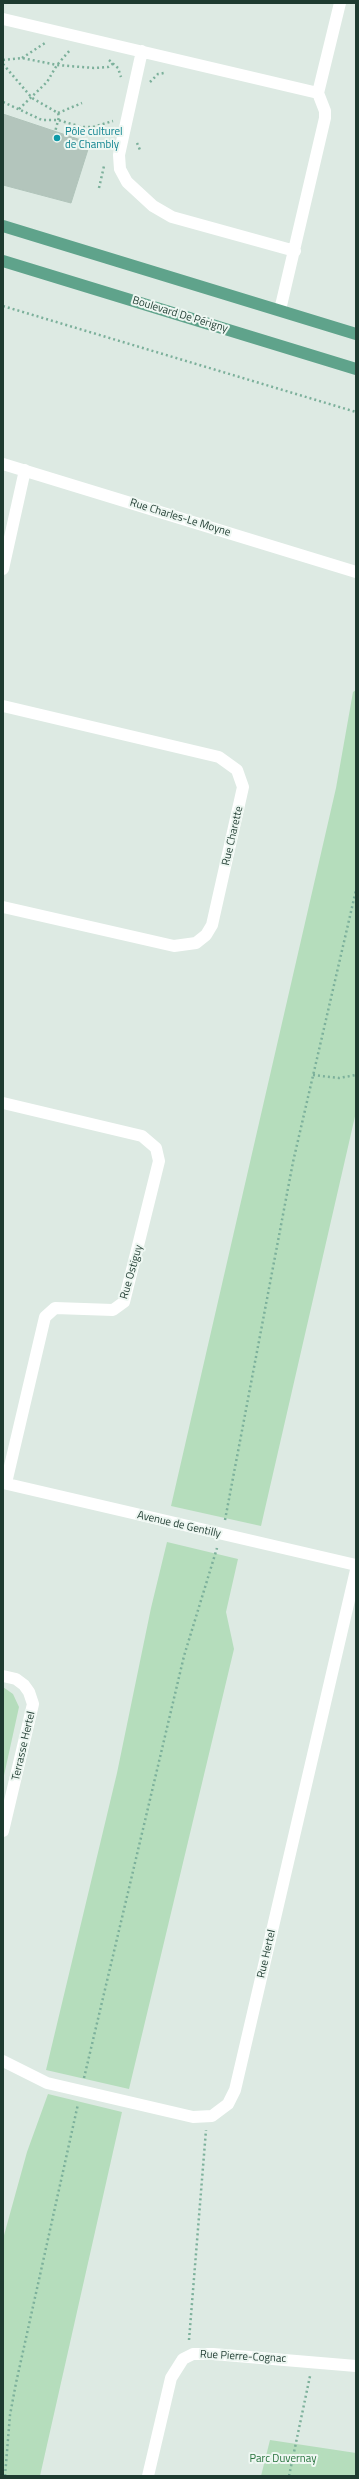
<!DOCTYPE html>
<html>
<head>
<meta charset="utf-8">
<style>
  body { margin:0 }
  #map { position:relative; width:359px; height:2479px; overflow:hidden; background:#ddeae3; font-family:"Titillium Web",sans-serif }
  canvas { display:block }
  .frame { position:absolute; inset:0; border:4px solid #1e3b30; pointer-events:none }
</style>
</head>
<body>
<div id="map">
<canvas width="359" height="2479"></canvas>
<div class="frame"></div>
</div>
<script>
const c = document.querySelector('canvas').getContext('2d');
c.lineJoin = 'round';
function paint(path, color) { c.fillStyle = color; c.fill(path, 'evenodd'); }
const toPath = rows => new Path2D(rows.map(r => 'M' + r).join(''));
function strokePath(path, color, width, dash) { c.strokeStyle = color; c.lineWidth = width; c.lineCap = dash ? 'butt' : 'round'; c.setLineDash(dash || []); c.stroke(path); }
function drawText(font, color, halo, rows, align = 'center') {
  c.font = font + ' "Titillium Web",sans-serif'; c.lineWidth = 4; c.setLineDash([]); c.textBaseline = 'middle'; c.strokeStyle = halo; c.fillStyle = color; for (const [text, x, y, turn = 0] of rows) {
    c.save(); c.translate(x, y); c.rotate((+turn || 0) * Math.PI / 180); c.textAlign = isNaN(turn) ? turn : align; if (halo) c.strokeText(text, 0, 0); c.fillText(text, 0, 0); c.restore();
  }
}
paint(toPath([
  [356,690,356,1112,261,1526,171,1506,336,788,353,692],
  [167,1542,238,1559,226,1612,234,1649,129,2089,46,2070,117,1773,151,1608],
  [3,1687,13,1694,19,1707,3,1780],
  [48,2094,122,2112,40,2476,3,2476,3,2239,27,2152],
  [270,2440,356,2453,356,2476,261,2476]
]), '#b5ddbc');
const building = toPath([
  [3,114,90,143,71,203,3,185,3,114]
]);
paint(building, '#b3c5bc');
strokePath(building, '#b0c4ba', 1);
strokePath(toPath([
  [22,58,45,43],
  [3,60,22,58,57,65,94,68,108,67,114,63],
  [109,60,118,68,121,77],
  [3,64,32,98,58,113,59,117,55,132],
  [150,82,158,74,164,73],
  [3,102,42,120,58,120,82,127,93,127,113,121],
  [19,109,47,82,57,65,71,49],
  [58,113,82,103],
  [137,143,140,150],
  [99,188,104,166],
  [3,306,356,412],
  [313,1075,339,1078,356,1075],
  [225,1520,293,1162,356,890],
  [84,2078,184,1656,217,1548],
  [189,2340,206,2130],
  [5,2476,10,2415,16,2383,78,2104],
  [289,2476,310,2376]
]), '#7cb09b', 2.5, [2, 3]);
strokePath(toPath([
  [3,19,318,93,340,3],
  [142,51,119,155,120,169,127,182,153,206,172,217,295,251],
  [280,310,325,118,325,111,318,93],
  [3,464,356,572],
  [3,569,25,470],
  [3,706,219,757,237,770,243,787,212,925,206,935,196,943,174,946,3,907],
  [3,1103,142,1136,156,1148,159,1161,124,1302,113,1310,55,1308,45,1317,6,1483],
  [3,1483,356,1565],
  [3,1676,16,1679,24,1685,29,1692,33,1704,3,1831],
  [3,2061,47,2083,193,2117,212,2116,228,2104,235,2090,356,1570],
  [148,2476,171,2378,183,2359,193,2354,213,2354,356,2366]
]), '#fff', 12);
strokePath(toPath([
  [3,226,356,334],
  [3,261,356,369]
]), '#5fa38b', 12);
for (const [x, y, r, color] of [
  [57,138,4,"#0f9aa8"]
]) { const dot = new Path2D(); dot.arc(x, y, r, 0, 2 * Math.PI); c.fillStyle = color; c.fill(dot); strokePath(dot, '#eef7f2', 1.5); }
drawText('11px', '#0d838f', '#eef7f2', [
  ["Pôle culturel",65,132],
  ["de Chambly",65,145]
], 'left');
drawText('11px', '#1e3b30', '#eef7f2', [
  ["Boulevard De Périgny",180,315,17],
  ["Rue Charles-Le Moyne",180,518,17],
  ["Rue Charette",233,836,-77],
  ["Rue Ostiguy",132,1272,-74],
  ["Avenue de Gentilly",179,1525,13],
  ["Terrasse Hertel",24,1746,-77],
  ["Rue Hertel",267,1954,-77],
  ["Rue Pierre-Cognac",243,2357,3]
]);
drawText('11px', '#27733d', '#eef7f2', [
  ["Parc Duvernay",283,2459]
]);
</script>
</body>
</html>
